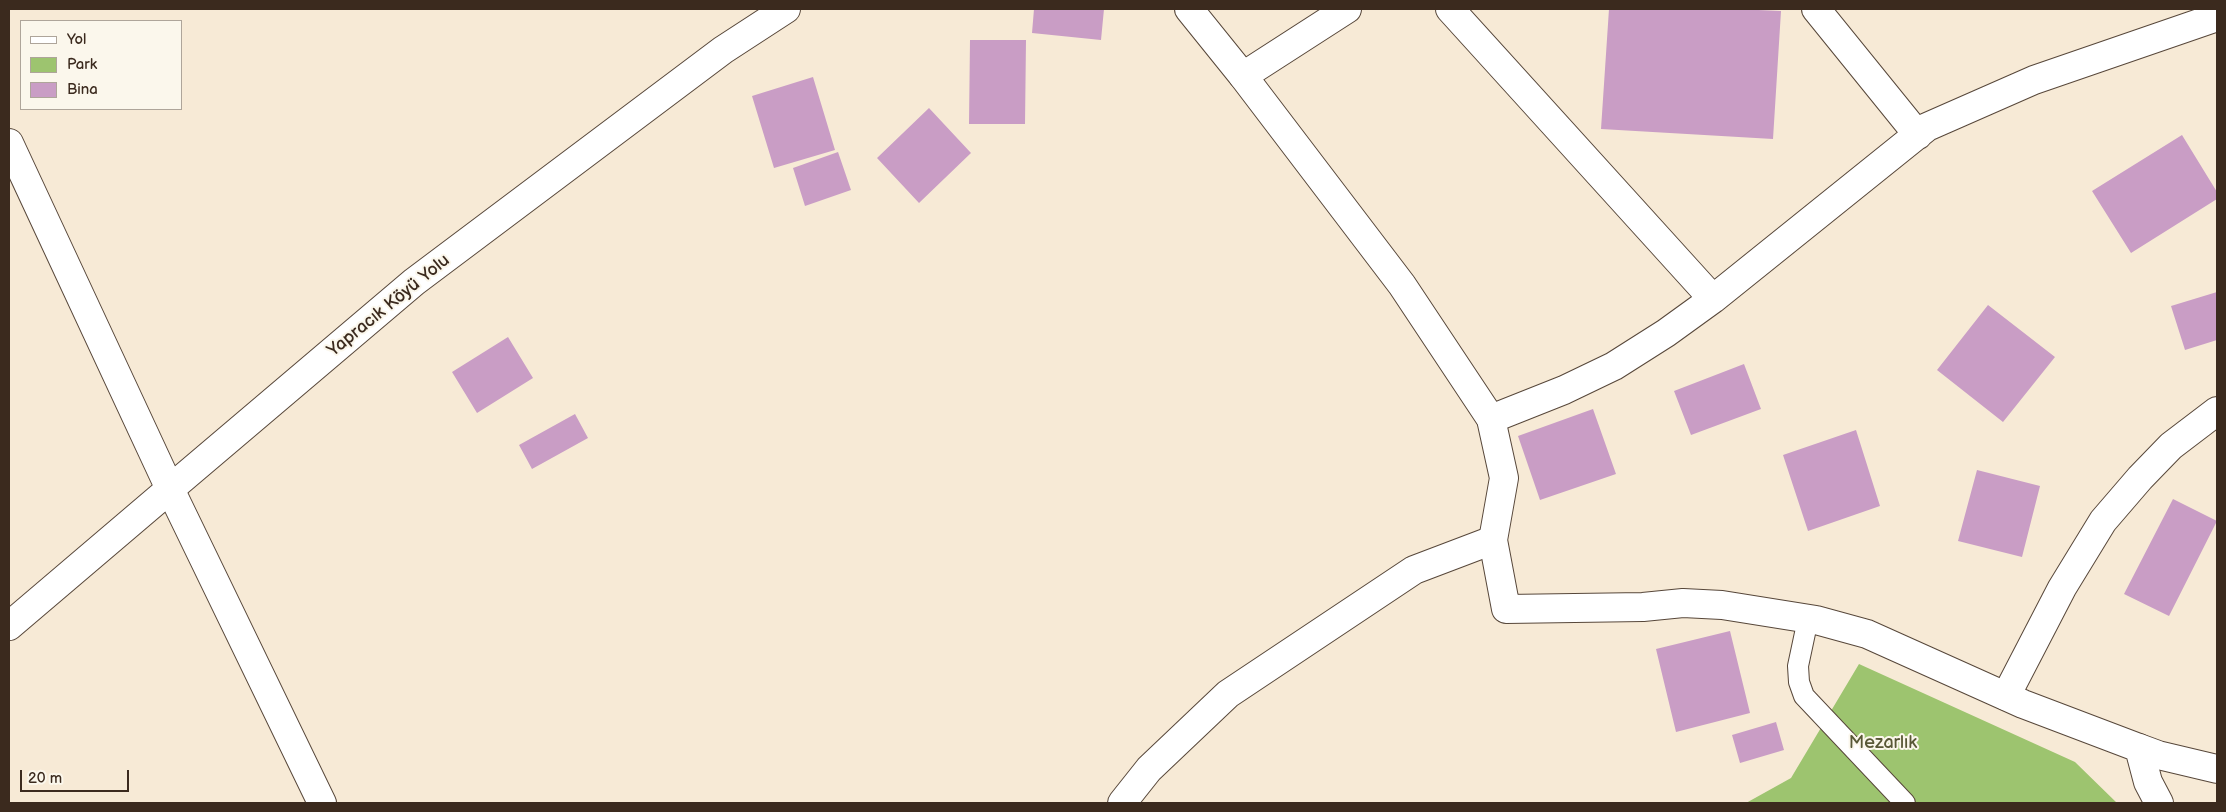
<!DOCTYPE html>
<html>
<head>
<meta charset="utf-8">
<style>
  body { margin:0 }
  #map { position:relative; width:2226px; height:812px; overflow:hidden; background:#f7ead6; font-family:"Balsamiq Sans",sans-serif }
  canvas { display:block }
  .frame { position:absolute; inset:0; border:10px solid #3b2a1e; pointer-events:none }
  .legend { position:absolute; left:20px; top:20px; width:162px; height:90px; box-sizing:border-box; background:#fbf7ec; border:1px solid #aea59a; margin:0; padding:6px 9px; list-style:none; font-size:15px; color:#3b2a1e }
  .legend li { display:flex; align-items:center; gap:10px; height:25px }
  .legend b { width:25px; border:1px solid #aea59a }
  .scale { position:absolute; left:20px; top:770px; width:109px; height:22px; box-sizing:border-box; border:2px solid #3b2a1e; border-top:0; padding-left:6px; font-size:15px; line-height:18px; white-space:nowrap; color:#3b2a1e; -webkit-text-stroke:4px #fbf7ec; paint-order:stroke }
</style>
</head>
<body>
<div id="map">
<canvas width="2226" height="812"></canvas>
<div class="frame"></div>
<ul class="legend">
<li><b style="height:6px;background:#fff"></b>Yol</li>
<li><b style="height:14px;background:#9dc46f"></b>Park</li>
<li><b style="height:14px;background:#c99dc5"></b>Bina</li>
</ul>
<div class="scale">20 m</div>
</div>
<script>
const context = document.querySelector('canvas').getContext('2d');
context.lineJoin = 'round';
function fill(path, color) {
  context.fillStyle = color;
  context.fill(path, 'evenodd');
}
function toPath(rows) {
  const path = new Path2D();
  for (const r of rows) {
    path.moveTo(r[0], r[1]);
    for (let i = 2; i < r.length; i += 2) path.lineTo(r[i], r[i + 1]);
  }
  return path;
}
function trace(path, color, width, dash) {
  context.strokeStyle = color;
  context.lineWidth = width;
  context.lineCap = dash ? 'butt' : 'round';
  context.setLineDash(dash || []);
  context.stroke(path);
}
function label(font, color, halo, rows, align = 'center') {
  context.font = font + ' "Balsamiq Sans",sans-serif';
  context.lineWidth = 4;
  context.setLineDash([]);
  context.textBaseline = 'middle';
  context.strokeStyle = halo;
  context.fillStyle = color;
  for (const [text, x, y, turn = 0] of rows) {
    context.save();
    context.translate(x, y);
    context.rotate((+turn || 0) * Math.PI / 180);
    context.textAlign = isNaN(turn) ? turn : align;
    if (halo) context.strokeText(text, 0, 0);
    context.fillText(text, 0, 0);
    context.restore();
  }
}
fill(toPath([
  [1859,664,2075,762,2117,803,1746,803,1791,778]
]), '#9dc46f');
fill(toPath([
  [1034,9,1104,9,1101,40,1032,33],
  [1609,9,1736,9,1781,11,1773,139,1601,129],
  [970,40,1026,40,1025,124,969,124],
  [813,77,835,150,774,168,752,96],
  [929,108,971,153,919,203,877,158],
  [2182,135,2217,192,2217,199,2131,253,2092,191],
  [838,152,851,190,805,206,793,168],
  [2217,292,2217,340,2185,350,2171,306],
  [1988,305,2055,357,2003,422,1937,370],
  [508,337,533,378,477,413,452,372],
  [1744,364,1761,409,1691,435,1674,391],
  [1593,409,1616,474,1540,500,1518,436],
  [575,414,588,438,532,469,519,445],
  [1856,430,1880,506,1808,531,1783,455],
  [1977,470,2040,486,2022,557,1958,541],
  [2173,499,2217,521,2169,616,2124,594],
  [1730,631,1750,713,1676,732,1656,649],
  [1776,722,1784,750,1740,763,1732,735]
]), '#c99dc5');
const service = toPath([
  [1808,619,1798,666,1799,682,1804,696,1905,803]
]);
const minor = toPath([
  [1450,9,1713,299],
  [1816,9,1918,135],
  [1243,76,1347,9],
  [1491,419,1564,390,1614,366,1666,333,1713,299,1927,127,2034,80,2217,17],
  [2006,696,2062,588,2103,521,2140,478,2171,446,2217,411],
  [2139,748,2158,755,2217,769],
  [1122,803,1149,769,1228,694,1414,570,1493,540]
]);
const tertiary = toPath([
  [1189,9,1243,76,1402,285,1491,419,1504,478,1493,540,1506,609,1643,607,1683,603,1722,605,1816,620,1867,634,2023,704,2139,748,2148,782,2159,803],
  [170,489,414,282,723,50,786,9]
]);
const secondary = toPath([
  [9,143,170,489,322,803],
  [9,626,170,489]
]);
trace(service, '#57473a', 22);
trace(minor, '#57473a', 30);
trace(tertiary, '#57473a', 30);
trace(secondary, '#57473a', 30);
trace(service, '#fff', 20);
trace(minor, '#fff', 28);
trace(tertiary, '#fff', 28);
trace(secondary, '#fff', 28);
label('18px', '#3b2a1e', '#fbf7ec', [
  ["Yapracık Köyü Yolu",389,306,-39]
]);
label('18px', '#585836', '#fbf7ec', [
  ["Mezarlık",1883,743]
]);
</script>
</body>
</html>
